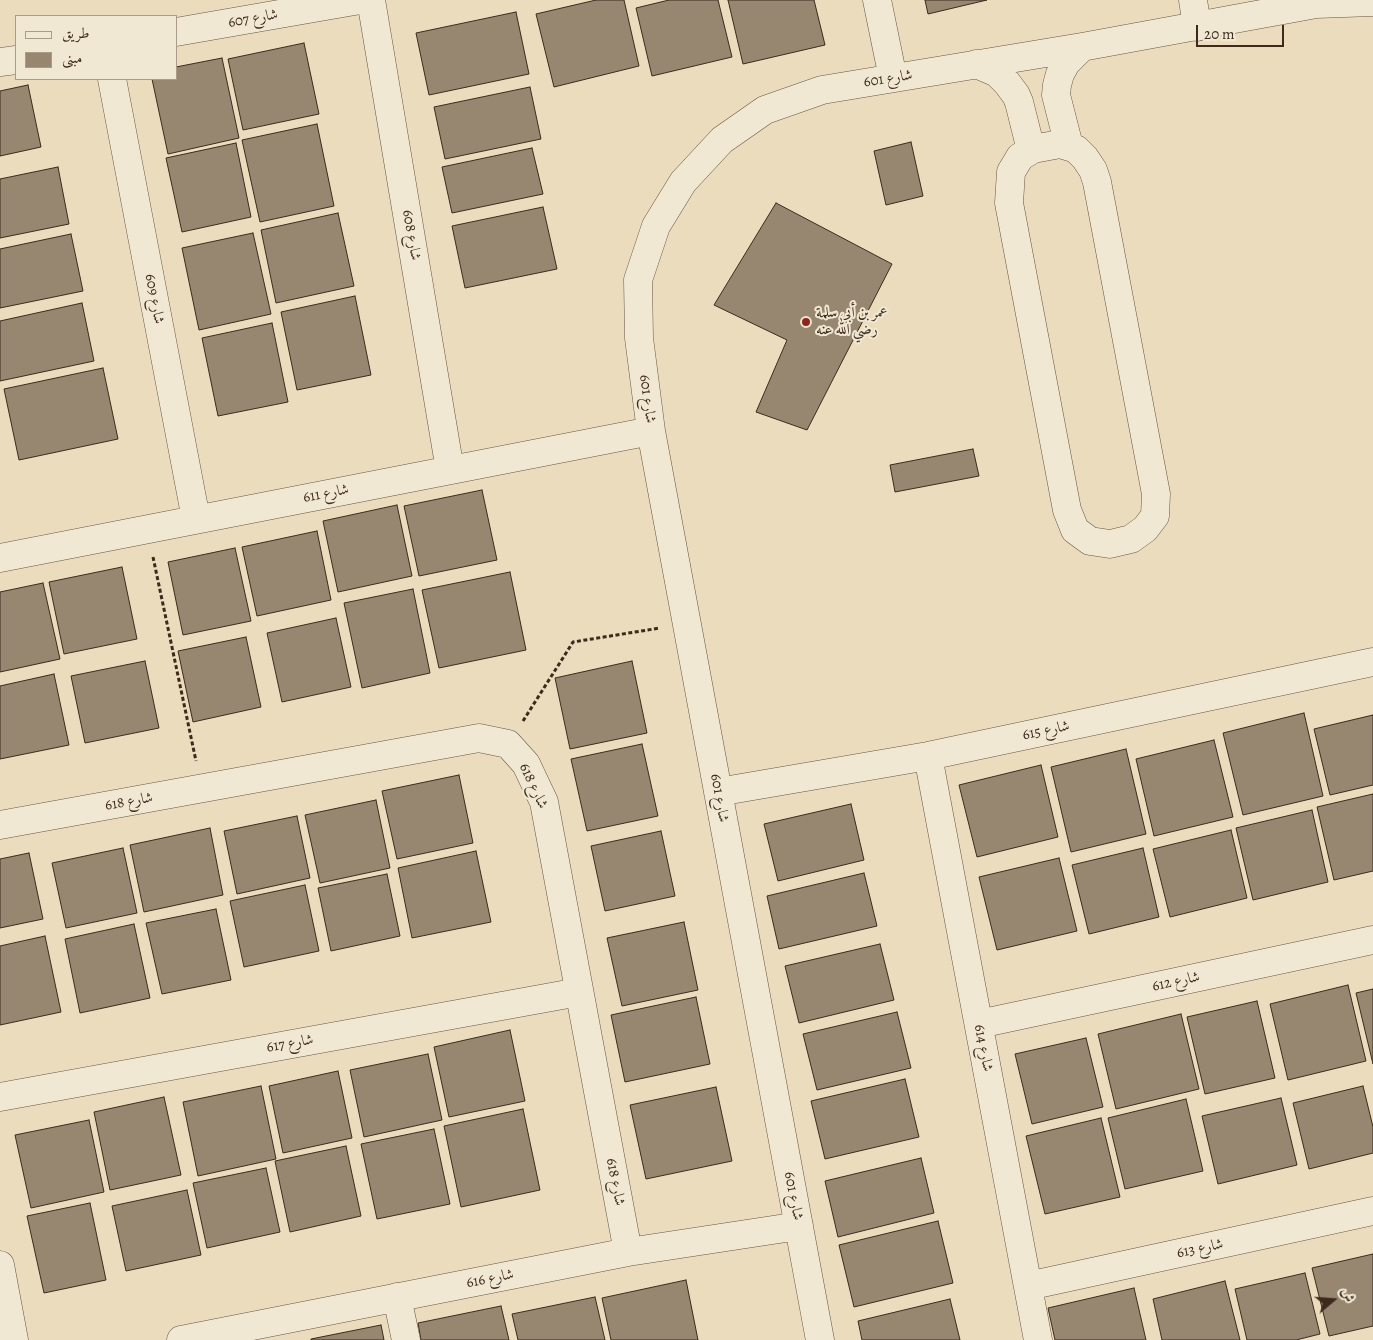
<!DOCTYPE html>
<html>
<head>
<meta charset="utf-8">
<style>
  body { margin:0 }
  #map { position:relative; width:1373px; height:1340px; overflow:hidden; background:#eadcbc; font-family:Alegreya,Amiri,serif }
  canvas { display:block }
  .legend { position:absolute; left:15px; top:15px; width:162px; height:65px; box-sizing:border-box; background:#f1e8d3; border:1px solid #a99c8a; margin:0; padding:6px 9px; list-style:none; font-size:15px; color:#3d2a1d }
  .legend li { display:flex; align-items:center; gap:10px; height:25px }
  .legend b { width:25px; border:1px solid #a99c8a }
  .north { position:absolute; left:1308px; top:1275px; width:50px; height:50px; -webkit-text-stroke:4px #f1e8d3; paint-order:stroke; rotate:72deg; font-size:14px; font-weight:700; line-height:20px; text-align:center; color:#3d2a1d }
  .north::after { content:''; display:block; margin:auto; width:18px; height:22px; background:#3d2a1d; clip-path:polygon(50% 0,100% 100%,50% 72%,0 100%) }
  .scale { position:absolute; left:1196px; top:25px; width:88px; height:22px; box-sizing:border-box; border:2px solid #3d2a1d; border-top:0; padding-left:6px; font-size:15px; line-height:18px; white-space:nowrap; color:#3d2a1d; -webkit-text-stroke:4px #f1e8d3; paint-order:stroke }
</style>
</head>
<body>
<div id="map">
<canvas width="1373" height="1340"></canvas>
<ul class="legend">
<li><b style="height:6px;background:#f1e8d3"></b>طريق</li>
<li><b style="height:14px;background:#978770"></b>مبنى</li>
</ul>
<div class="north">ش</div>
<div class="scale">20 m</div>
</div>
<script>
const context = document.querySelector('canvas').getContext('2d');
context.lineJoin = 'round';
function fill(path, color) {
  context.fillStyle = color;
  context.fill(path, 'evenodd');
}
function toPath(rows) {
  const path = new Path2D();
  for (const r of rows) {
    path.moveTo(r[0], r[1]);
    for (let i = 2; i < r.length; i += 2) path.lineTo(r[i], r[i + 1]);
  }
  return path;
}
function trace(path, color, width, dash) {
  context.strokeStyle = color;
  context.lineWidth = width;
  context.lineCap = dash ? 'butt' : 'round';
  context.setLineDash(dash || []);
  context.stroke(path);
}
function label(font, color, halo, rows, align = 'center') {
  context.font = font + ' Alegreya,Amiri,serif';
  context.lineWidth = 4;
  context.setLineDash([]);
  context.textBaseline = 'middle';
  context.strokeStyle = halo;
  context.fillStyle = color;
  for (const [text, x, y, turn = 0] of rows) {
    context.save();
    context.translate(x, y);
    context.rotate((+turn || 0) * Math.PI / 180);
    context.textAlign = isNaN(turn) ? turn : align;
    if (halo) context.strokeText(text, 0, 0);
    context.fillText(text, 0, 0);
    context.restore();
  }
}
const building = toPath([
  [596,0,624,0,639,66,554,87,536,14,596,0],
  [669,0,718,0,732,57,652,76,636,8,669,0],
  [728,0,814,0,825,45,743,64,728,0],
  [925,0,987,0,928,14,925,0],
  [516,12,529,74,429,95,416,33,516,12],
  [304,43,319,114,243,130,228,59,304,43],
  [222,58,239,138,168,154,152,79,176,79,176,67,222,58],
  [28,85,41,147,0,156,0,91,28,85],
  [530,87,541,139,445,159,434,107,530,87],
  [317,124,334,206,260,222,242,140,317,124],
  [911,142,923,196,886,205,874,151,911,142],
  [236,143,251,217,182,232,166,158,236,143],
  [532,148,543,194,452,213,442,167,532,148],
  [58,167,69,224,0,238,0,179,58,167],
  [776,203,892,264,807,430,756,412,787,340,714,305,776,203],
  [543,207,557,269,465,288,452,226,543,207],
  [338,213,354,286,276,303,261,230,338,213],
  [253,233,271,314,199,330,182,248,253,233],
  [71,234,83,291,0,308,0,249,71,234],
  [355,296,371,375,297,390,281,312,355,296],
  [82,303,94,361,0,381,0,321,82,303],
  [272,323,288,402,218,416,202,338,272,323],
  [103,368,118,439,19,460,4,389,103,368],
  [973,449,979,476,895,492,890,465,973,449],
  [482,490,497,560,419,576,404,506,482,490],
  [397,505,412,576,338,592,323,521,397,505],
  [317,531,331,600,257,616,242,547,317,531],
  [235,548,251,621,183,635,168,562,235,548],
  [122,567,137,639,64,654,49,582,122,567],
  [510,572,526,650,439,668,422,590,510,572],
  [43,583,60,659,0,672,0,592,43,583],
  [413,589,430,673,362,688,344,603,413,589],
  [336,618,351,687,282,702,267,633,336,618],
  [246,637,261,707,193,722,178,651,246,637],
  [145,661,159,728,85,743,71,676,145,661],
  [632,661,647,733,570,749,555,678,632,661],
  [54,674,69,745,0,759,0,686,54,674],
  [1304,713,1323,796,1243,815,1223,733,1304,713],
  [1373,715,1373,785,1330,795,1314,729,1373,715],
  [1214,740,1233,817,1154,836,1136,759,1214,740],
  [642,744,658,816,587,831,571,759,642,744],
  [1126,749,1146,834,1071,852,1051,767,1126,749],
  [1041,765,1058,837,977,857,959,785,1041,765],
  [459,775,473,843,397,859,382,791,459,775],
  [1373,794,1373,871,1334,880,1317,807,1373,794],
  [376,800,390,868,320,883,305,815,376,800],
  [851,804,864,860,778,881,764,824,851,804],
  [1312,810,1328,882,1253,900,1236,828,1312,810],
  [297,816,310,878,237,894,224,831,297,816],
  [210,828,223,895,144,912,130,845,210,828],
  [1231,830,1247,898,1170,917,1153,849,1231,830],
  [661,831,675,896,605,911,591,846,661,831],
  [123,848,137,913,66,928,52,863,123,848],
  [1143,848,1159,917,1089,934,1072,865,1143,848],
  [476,851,491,922,412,938,398,868,476,851],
  [29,853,43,919,0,928,0,859,29,853],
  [1059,858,1077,931,997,950,979,877,1059,858],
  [864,873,877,926,779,949,767,896,864,873],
  [387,874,400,936,331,951,318,888,387,874],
  [305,885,319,951,244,967,230,901,305,885],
  [216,909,231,980,162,994,146,923,216,909],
  [684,922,698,990,622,1006,607,938,684,922],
  [134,924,150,998,80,1013,65,939,134,924],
  [45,936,61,1012,0,1025,0,946,45,936],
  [880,944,894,1000,799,1023,785,966,880,944],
  [1348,985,1366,1061,1288,1080,1270,1004,1348,985],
  [1373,989,1373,1064,1356,993,1373,989],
  [696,997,710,1064,625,1082,611,1015,696,997],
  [1257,1001,1275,1078,1205,1094,1187,1017,1257,1001],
  [897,1012,911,1068,817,1090,803,1034,897,1012],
  [1181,1014,1199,1089,1116,1109,1098,1034,1181,1014],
  [510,1030,525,1101,449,1117,434,1047,510,1030],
  [1086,1038,1103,1107,1032,1124,1015,1054,1086,1038],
  [428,1054,442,1120,364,1137,350,1070,428,1054],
  [338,1071,352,1138,283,1153,269,1086,338,1071],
  [905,1079,919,1137,825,1159,811,1101,905,1079],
  [261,1086,276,1159,198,1176,183,1102,261,1086],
  [1363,1086,1373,1127,1373,1153,1309,1169,1293,1103,1363,1086],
  [716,1087,732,1161,646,1179,630,1105,716,1087],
  [164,1097,181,1175,110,1190,94,1112,164,1097],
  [1281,1098,1297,1165,1218,1184,1202,1116,1281,1098],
  [1186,1099,1203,1171,1125,1189,1108,1118,1186,1099],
  [523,1109,540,1190,461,1207,444,1126,523,1109],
  [1101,1118,1120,1197,1045,1214,1026,1136,1101,1118],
  [89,1120,104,1192,31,1208,15,1135,89,1120],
  [434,1129,450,1204,377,1219,361,1144,434,1129],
  [346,1146,361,1216,290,1232,275,1161,346,1146],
  [921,1158,934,1213,838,1237,825,1181,921,1158],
  [266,1168,280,1232,207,1248,193,1183,266,1168],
  [187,1190,201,1255,126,1271,112,1206,187,1190],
  [90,1203,106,1280,44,1293,27,1216,90,1203],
  [938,1221,953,1283,854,1307,839,1245,938,1221],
  [1373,1254,1373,1326,1329,1336,1312,1268,1373,1254],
  [1305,1273,1320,1334,1296,1340,1247,1340,1235,1289,1305,1273],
  [686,1280,698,1340,611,1340,602,1298,686,1280],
  [1225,1281,1240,1340,1162,1340,1153,1299,1225,1281],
  [1134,1288,1146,1340,1055,1340,1048,1308,1134,1288],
  [595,1297,605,1340,518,1340,512,1314,595,1297],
  [950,1299,960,1340,862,1340,858,1321,950,1299],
  [501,1306,509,1340,421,1340,418,1323,501,1306],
  [381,1325,384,1340,311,1340,311,1339,381,1325]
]);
fill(building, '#978770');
trace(building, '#3d2a1d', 1);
const minor = toPath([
  [371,0,450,470],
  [877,0,893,78],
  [1193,0,1197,27],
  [176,32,360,0],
  [0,62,16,60],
  [976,64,997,73,1007,83,1016,95,1019,102,1031,150],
  [112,79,196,519],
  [1060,144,1076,149,1085,158,1093,170,1097,182,1156,494,1155,516,1145,529,1131,539,1110,544,1090,541,1075,530,1067,510,1009,203,1011,172,1020,157,1033,149,1060,144],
  [1069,146,1056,95,1057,85,1060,74,1066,63,1082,47],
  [0,558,651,431],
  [928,756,1038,1340],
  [718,792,928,756,1373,662],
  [0,825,479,738,508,744,526,764,544,802,628,1252],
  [979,1024,1373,940],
  [0,1097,579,992],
  [0,1265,14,1340],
  [1028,1286,1373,1211],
  [397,1297,406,1340],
  [181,1340,628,1252,799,1226],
  [820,1340,651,431,639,338,638,280,656,226,683,182,722,140,765,110,822,90,1082,47,1316,4,1373,2]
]);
trace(minor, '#685645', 29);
trace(toPath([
  [153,557,196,761],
  [523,721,573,642,660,628]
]), '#3d2a1d', 3, [4, 2.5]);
trace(minor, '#f1e8d3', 28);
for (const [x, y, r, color] of [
  [806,322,5,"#8f2418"]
]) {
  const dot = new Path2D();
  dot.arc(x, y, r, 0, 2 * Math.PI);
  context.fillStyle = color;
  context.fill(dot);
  trace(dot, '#f1e8d3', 2);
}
label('15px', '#3d2a1d', '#f1e8d3', [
  ["شارع 607",253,19,-10],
  ["شارع 601",888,79,-9],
  ["شارع 608",411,235,80],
  ["شارع 609",154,299,79],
  ["شارع 601",647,399,82],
  ["شارع 611",326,494,-11],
  ["شارع 615",1046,731,-12],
  ["شارع 618",533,786,65],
  ["شارع 601",719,798,80],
  ["شارع 618",129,802,-10],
  ["شارع 612",1176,982,-12],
  ["شارع 617",290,1044,-10],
  ["شارع 614",983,1048,79],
  ["شارع 618",615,1182,79],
  ["شارع 601",793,1196,79],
  ["شارع 613",1200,1249,-12],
  ["شارع 616",490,1279,-11]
]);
label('15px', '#3d2a1d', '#f1e8d3', [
  ["عمر بن أبي سلمة",816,313],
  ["رضي الله عنه",816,330]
], 'left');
</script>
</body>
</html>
